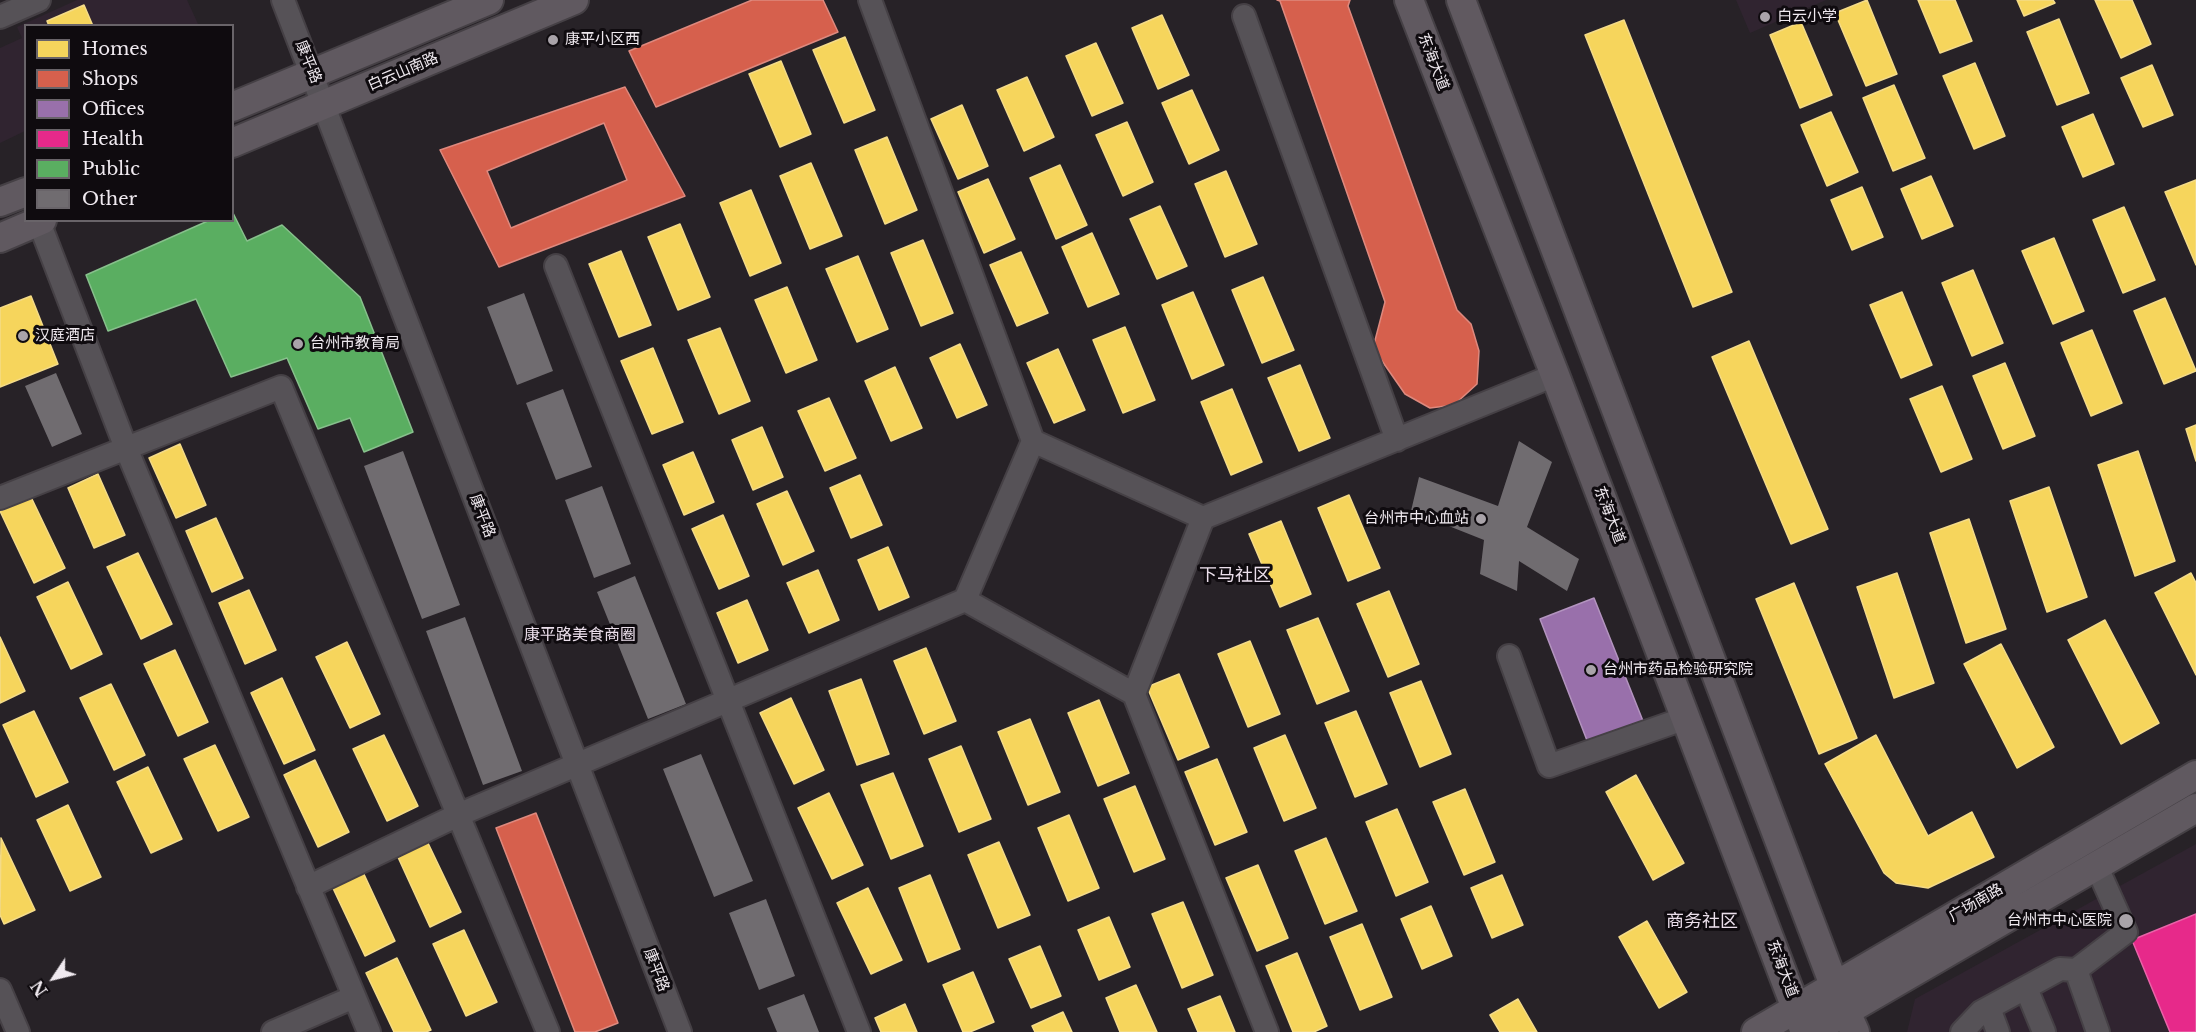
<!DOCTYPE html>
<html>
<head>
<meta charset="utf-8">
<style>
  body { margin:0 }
  #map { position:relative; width:2196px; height:1032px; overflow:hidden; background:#272227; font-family:"Libre Baskerville",serif }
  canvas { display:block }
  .legend { position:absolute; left:24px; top:24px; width:210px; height:198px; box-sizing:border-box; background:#0f0b0f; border:2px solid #696469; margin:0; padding:8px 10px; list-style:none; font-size:18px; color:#efe9ef }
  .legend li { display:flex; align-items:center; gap:12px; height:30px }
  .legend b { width:30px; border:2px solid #696469 }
  .north { position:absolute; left:24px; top:948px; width:60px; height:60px; -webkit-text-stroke:4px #0f0b0f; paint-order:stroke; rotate:235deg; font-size:16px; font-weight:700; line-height:24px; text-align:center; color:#efe9ef }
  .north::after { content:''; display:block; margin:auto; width:21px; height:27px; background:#efe9ef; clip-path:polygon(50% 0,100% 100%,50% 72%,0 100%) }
</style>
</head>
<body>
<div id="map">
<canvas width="2196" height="1032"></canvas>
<ul class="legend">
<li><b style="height:16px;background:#f6d55c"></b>Homes</li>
<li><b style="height:16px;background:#d6604d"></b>Shops</li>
<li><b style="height:16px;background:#9970ab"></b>Offices</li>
<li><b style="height:16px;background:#e7298a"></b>Health</li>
<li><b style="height:16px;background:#5aae61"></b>Public</li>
<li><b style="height:16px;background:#706c70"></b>Other</li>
</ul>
<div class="north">N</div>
</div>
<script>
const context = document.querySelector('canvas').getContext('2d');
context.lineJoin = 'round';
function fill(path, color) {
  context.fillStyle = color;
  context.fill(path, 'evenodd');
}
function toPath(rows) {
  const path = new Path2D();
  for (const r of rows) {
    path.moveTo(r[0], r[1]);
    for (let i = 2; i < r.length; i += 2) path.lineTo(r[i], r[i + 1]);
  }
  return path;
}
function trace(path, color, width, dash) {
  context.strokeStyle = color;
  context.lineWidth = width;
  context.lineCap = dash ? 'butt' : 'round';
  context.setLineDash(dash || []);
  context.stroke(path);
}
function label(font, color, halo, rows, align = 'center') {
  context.font = font + ' "Libre Baskerville","Noto Sans SC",serif';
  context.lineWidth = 6;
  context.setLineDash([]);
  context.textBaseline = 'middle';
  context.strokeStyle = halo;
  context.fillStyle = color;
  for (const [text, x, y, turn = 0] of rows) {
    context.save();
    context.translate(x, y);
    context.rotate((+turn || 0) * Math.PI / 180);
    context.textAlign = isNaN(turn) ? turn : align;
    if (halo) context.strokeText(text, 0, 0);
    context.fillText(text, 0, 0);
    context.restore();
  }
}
fill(toPath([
  [77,0,187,0,198,24,26,26,25,131,0,143,0,48,22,38,17,27],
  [1736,0,1826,0,1750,33],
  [2196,844,2196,1032,1907,1032,1915,999]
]), '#302430');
const homes = toPath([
  [1867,0,1897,74,1866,86,1835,13,1867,0],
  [1918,0,1955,0,1972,41,1940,53,1918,0],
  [2017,0,2053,0,2055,3,2024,16,2017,0],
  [2095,0,2132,0,2151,44,2121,58,2095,0],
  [84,5,93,26,49,26,47,21,84,5],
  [1162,15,1189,75,1158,89,1132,28,1162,15],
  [2059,19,2089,93,2057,105,2027,32,2059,19],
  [1624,20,1732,292,1693,307,1585,35,1624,20],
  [1801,22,1832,95,1800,108,1770,35,1801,22],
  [845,37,875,110,844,123,813,50,845,37],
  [1096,43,1123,103,1092,116,1066,56,1096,43],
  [781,61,811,134,780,147,749,74,781,61],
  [1975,63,2005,136,1974,149,1943,76,1975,63],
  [2152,65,2173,115,2143,127,2121,78,2152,65],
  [1027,77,1054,137,1024,151,997,90,1027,77],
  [1894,85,1925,158,1893,171,1863,98,1894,85],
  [1192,90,1219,150,1189,164,1162,103,1192,90],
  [962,105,988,166,958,179,931,119,962,105],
  [1831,112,1858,172,1827,186,1801,125,1831,112],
  [2093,114,2114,164,2083,177,2062,127,2093,114],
  [1127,122,1153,182,1123,196,1096,135,1127,122],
  [887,137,917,210,885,224,855,150,887,137],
  [811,163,842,236,810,249,780,176,811,163],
  [1060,165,1087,225,1056,239,1030,178,1060,165],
  [1226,171,1257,244,1225,257,1195,184,1226,171],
  [1931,176,1953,226,1922,239,1901,189,1931,176],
  [988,179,1015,239,984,253,958,192,988,179],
  [2196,180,2196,265,2165,192,2196,180],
  [1862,187,1883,237,1852,250,1831,200,1862,187],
  [751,190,781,263,750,276,720,203,751,190],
  [1160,206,1187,266,1157,279,1130,219,1160,206],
  [2124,207,2155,280,2123,293,2093,220,2124,207],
  [680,224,710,297,678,310,648,237,680,224],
  [1092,233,1119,294,1088,307,1062,247,1092,233],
  [2054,238,2084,311,2053,324,2022,251,2054,238],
  [923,240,953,313,921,326,891,253,923,240],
  [621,251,651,325,619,337,589,264,621,251],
  [1021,252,1048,313,1017,326,990,265,1021,252],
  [858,256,888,329,857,342,826,269,858,256],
  [1973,270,2003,343,1972,356,1942,283,1973,270],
  [1263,277,1294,350,1262,363,1232,290,1263,277],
  [787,287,817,360,786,373,755,300,787,287],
  [1193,292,1224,365,1192,379,1162,305,1193,292],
  [1902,292,1932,365,1901,378,1870,305,1902,292],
  [31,296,58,364,0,387,0,308,31,296],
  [2165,298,2196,371,2164,384,2134,311,2165,298],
  [1125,327,1155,400,1123,413,1093,340,1125,327],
  [720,328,750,401,719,414,688,340,720,328],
  [2092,330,2122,403,2091,416,2061,343,2092,330],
  [1749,341,1828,529,1791,544,1712,357,1749,341],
  [960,344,987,405,957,418,930,358,960,344],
  [653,348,683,422,652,434,621,361,653,348],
  [1058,349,1085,410,1054,423,1027,363,1058,349],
  [2005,363,2035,436,2003,449,1973,376,2005,363],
  [1300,365,1330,438,1299,451,1268,378,1300,365],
  [895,367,922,428,891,441,865,381,895,367],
  [1942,386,1972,459,1941,472,1910,399,1942,386],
  [1232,389,1262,462,1231,475,1201,402,1232,389],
  [829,398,856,458,825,471,798,411,829,398],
  [2196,425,2196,461,2186,429,2196,425],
  [762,427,783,477,753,490,732,440,762,427],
  [180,444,206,505,176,518,149,458,180,444],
  [2138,451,2175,561,2135,576,2098,465,2138,451],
  [693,452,714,502,684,515,663,465,693,452],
  [98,474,125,535,94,548,68,488,98,474],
  [860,475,882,525,851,538,830,488,860,475],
  [2049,487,2087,597,2047,612,2010,501,2049,487],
  [787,491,814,551,783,565,757,504,787,491],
  [1349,495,1380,568,1348,581,1318,508,1349,495],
  [31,497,65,568,34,583,0,511,31,497],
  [723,515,749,576,719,589,692,529,723,515],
  [216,518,243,578,212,592,186,531,216,518],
  [1969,519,2006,629,1966,643,1930,533,1969,519],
  [1281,521,1311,594,1280,607,1249,534,1281,521],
  [888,547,909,597,879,610,858,560,888,547],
  [138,553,172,624,141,639,107,567,138,553],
  [818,570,839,620,809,633,787,583,818,570],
  [1897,573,1934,683,1894,698,1857,587,1897,573],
  [2191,573,2196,583,2196,675,2155,593,2191,573],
  [68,582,102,654,71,669,37,597,68,582],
  [1794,583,1857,738,1819,754,1756,599,1794,583],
  [249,590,276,650,245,664,219,603,249,590],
  [1389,591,1419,664,1388,677,1357,604,1389,591],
  [747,600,768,650,738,663,717,613,747,600],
  [1318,618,1349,691,1317,704,1287,630,1318,618],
  [2105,620,2159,723,2121,744,2068,640,2105,620],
  [0,637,25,691,0,703,0,637],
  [1250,641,1280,714,1248,727,1218,654,1250,641],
  [347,642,380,714,350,728,316,657,347,642],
  [2001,644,2054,747,2017,768,1964,664,2001,644],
  [926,648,956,721,924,734,894,661,926,648],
  [175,650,208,722,178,736,144,664,175,650],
  [1179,674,1209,747,1178,760,1147,687,1179,674],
  [282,678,315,750,284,764,251,693,282,678],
  [861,679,889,754,857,765,829,691,861,679],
  [1421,681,1451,754,1420,767,1390,693,1421,681],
  [111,684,145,755,114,770,80,698,111,684],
  [791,698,824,770,794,784,760,713,791,698],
  [1099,700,1129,773,1098,786,1068,713,1099,700],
  [34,711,68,782,36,797,3,725,34,711],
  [1356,711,1387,784,1355,797,1325,723,1356,711],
  [1030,719,1060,792,1028,805,998,732,1030,719],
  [384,735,418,806,387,821,353,749,384,735],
  [1285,735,1316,808,1284,821,1254,748,1285,735],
  [1876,735,1928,836,1972,812,1994,857,1928,888,1896,883,1884,873,1825,764,1876,735],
  [215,745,249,817,218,831,184,759,215,745],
  [961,746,991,819,959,832,929,759,961,746],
  [1217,759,1247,832,1215,845,1185,772,1217,759],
  [315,760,349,832,318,847,284,775,315,760],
  [148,767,182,839,151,853,117,782,148,767],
  [893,773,923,846,891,859,861,785,893,773],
  [1636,775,1684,863,1653,880,1606,792,1636,775],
  [1135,786,1165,859,1134,872,1104,799,1135,786],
  [1465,789,1495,862,1464,875,1433,802,1465,789],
  [829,793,863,865,832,879,798,808,829,793],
  [68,805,101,877,70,891,37,820,68,805],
  [1397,809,1428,882,1396,896,1366,822,1397,809],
  [1069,815,1099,888,1068,901,1038,828,1069,815],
  [1,838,35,910,4,924,0,915,1,838],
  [1326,838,1357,911,1325,924,1295,851,1326,838],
  [427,841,461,912,430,927,397,855,427,841],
  [999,842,1030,915,998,928,968,855,999,842],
  [1258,865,1288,938,1257,951,1226,878,1258,865],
  [362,870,395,941,365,956,331,884,362,870],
  [930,875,960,949,928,962,899,888,930,875],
  [1502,875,1523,925,1492,938,1471,888,1502,875],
  [868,888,902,960,871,974,837,903,868,888],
  [1183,902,1213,975,1182,988,1152,914,1183,902],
  [1431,906,1452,956,1422,969,1401,919,1431,906],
  [1109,917,1130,967,1099,980,1078,930,1109,917],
  [1647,921,1687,992,1659,1008,1619,937,1647,921],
  [1362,924,1392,997,1360,1010,1330,937,1362,924],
  [464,930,497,1002,466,1016,433,944,464,930],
  [1040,946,1061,996,1031,1008,1009,959,1040,946],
  [1297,953,1327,1026,1314,1032,1293,1032,1266,966,1297,953],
  [397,958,431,1030,426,1032,394,1032,366,973,397,958],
  [973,972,994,1022,970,1032,963,1032,943,985,973,972],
  [1136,985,1157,1032,1120,1032,1106,998,1136,985],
  [1220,996,1235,1032,1198,1032,1188,1009,1220,996],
  [1518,999,1537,1032,1500,1032,1490,1015,1518,999],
  [905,1004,917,1032,881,1032,875,1018,905,1004],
  [1063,1012,1072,1032,1035,1032,1032,1026,1063,1012]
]);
fill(homes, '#f6d55c');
trace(homes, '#f4db88', 1.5);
const shops = toPath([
  [752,0,823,0,838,32,656,107,629,51,752,0],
  [1277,0,1350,0,1348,6,1457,310,1471,324,1479,351,1477,384,1454,405,1430,408,1405,394,1373,348,1385,302,1280,1,1277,0],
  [625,87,685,196,499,267,440,150,625,87],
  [604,123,627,180,511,228,487,171,604,123],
  [536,813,618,1023,595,1032,575,1032,496,828,536,813]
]);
fill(shops, '#d6604d');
trace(shops, '#de897e', 1.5);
const offices = toPath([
  [1594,598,1643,721,1588,743,1540,619,1594,598]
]);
fill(offices, '#9970ab');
trace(offices, '#b394bf', 1.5);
const health = toPath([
  [2196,914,2196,1032,2170,1032,2132,940,2196,914]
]);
fill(health, '#e7298a');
trace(health, '#e963a8', 1.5);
const public = toPath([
  [232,211,247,241,282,225,360,297,413,432,364,452,350,418,318,429,287,358,231,377,196,299,108,331,86,275,210,220,232,220,232,211]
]);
fill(public, '#5aae61');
trace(public, '#87c08c', 1.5);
fill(toPath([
  [524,293,553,371,517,385,487,307],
  [56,373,82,434,52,447,25,386],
  [563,389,592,467,556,480,526,403],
  [1519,441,1552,462,1527,527,1579,559,1567,591,1519,561,1517,591,1480,574,1484,540,1411,511,1419,477,1498,506],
  [403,451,460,605,422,619,364,466],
  [602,486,631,564,594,578,565,500],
  [635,576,686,704,648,719,597,592],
  [465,617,522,771,483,785,426,631],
  [701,754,753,881,714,897,663,769],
  [766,899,795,976,759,990,729,913],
  [804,994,819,1032,777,1032,767,1008]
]), '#706c70');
const minor = toPath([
  [283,0,680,1032],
  [870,0,1033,441],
  [1244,16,1397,440],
  [0,17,39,0],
  [39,222,126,448,369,1032],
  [556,266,859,1032],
  [0,498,281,387,548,1032],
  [1203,518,1555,375],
  [1509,656,1549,766,1686,718],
  [1134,694,1267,1032],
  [308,887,458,815,965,600,1033,441,1203,518,1134,694,965,600],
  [2076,970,2098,1032],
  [2026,988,2044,1032],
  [0,990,18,1032],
  [1989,1008,1998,1032],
  [273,1032,354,997],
  [1962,1032,1981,1012,2060,969,2076,970,2126,932,2096,865]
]);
const major = toPath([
  [1409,0,1555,375,1805,1032],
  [1461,0,1834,985,1855,1032],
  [232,107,489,0],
  [232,143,574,0],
  [0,202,26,192],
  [0,238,42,220],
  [1756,1032,2196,775],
  [1810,1032,2196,808]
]);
trace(minor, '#454045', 26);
trace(major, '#454045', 32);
trace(minor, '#565257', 22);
trace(major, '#605960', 28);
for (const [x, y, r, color] of [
  [1765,17,6,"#a9a3a9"],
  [553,40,6,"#a9a3a9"],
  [23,336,6,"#a9a3a9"],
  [298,344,6,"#a9a3a9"],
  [1481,519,6,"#a9a3a9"],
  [1591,670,6,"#a9a3a9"],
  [2126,921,8,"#a9a3a9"]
]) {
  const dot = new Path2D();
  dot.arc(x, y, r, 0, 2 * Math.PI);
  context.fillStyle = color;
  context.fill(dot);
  trace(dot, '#0f0b0f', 2);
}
label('15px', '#efe9ef', '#0f0b0f', [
  ["白云小学",1777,17],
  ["康平小区西",565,40],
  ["汉庭酒店",35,336],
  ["台州市教育局",310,344],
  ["台州市中心血站",1469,519,"right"],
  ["台州市药品检验研究院",1603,670],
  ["台州市中心医院",2112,921,"right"]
], 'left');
label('15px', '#efe9ef', '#0f0b0f', [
  ["康平路",308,62,68],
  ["东海大道",1433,62,69],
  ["白云山南路",403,72,-23],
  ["东海大道",1609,515,69],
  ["康平路",482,516,69],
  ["广场南路",1976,903,-30],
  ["东海大道",1782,969,69],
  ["康平路",656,970,69]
]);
label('16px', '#ebdfeb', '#0f0b0f', [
  ["康平路美食商圈",580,635]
]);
label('18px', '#ebdfeb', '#0f0b0f', [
  ["下马社区",1235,576],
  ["商务社区",1702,922]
]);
</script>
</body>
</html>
